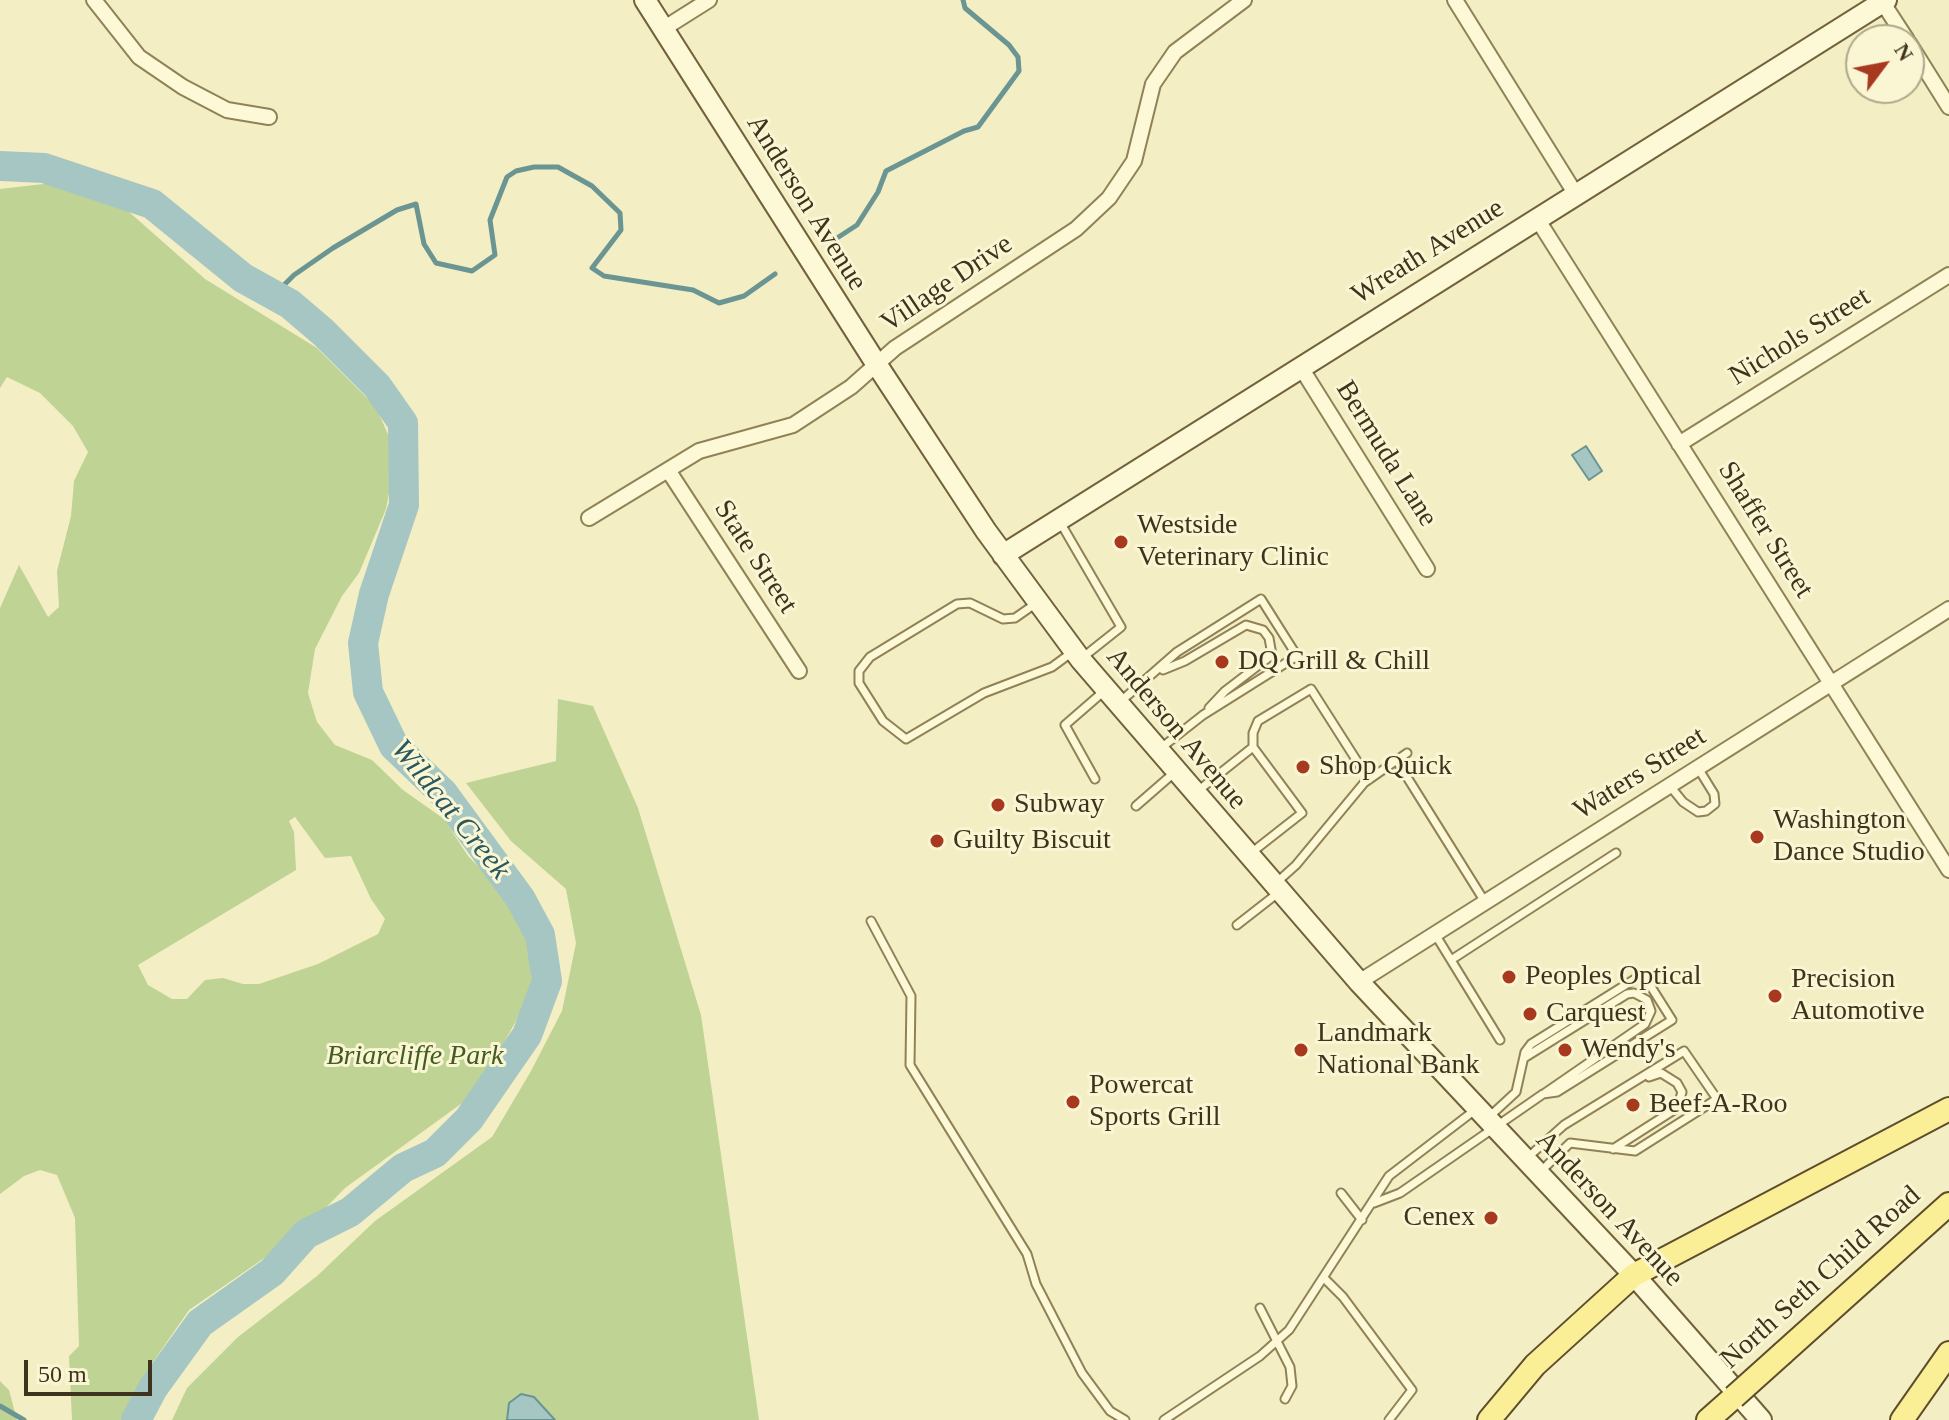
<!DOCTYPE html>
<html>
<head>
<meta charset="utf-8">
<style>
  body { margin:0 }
  #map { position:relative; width:1949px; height:1420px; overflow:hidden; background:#f3eec3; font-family:"Times New Roman",serif }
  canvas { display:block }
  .north { position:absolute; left:1845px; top:24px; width:80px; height:80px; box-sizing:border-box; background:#faf6d3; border:2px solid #afa88a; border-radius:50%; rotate:58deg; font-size:22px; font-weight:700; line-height:32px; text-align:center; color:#3e341d }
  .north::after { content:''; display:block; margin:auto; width:28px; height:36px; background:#a7391f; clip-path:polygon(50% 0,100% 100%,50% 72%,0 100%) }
  .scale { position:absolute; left:24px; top:1360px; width:128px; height:36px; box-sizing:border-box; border:4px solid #3e341d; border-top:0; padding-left:10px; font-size:24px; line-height:28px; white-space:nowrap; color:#3e341d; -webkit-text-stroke:6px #faf6d3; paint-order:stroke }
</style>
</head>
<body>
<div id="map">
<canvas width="1949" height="1420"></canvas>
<div class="north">N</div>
<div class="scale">50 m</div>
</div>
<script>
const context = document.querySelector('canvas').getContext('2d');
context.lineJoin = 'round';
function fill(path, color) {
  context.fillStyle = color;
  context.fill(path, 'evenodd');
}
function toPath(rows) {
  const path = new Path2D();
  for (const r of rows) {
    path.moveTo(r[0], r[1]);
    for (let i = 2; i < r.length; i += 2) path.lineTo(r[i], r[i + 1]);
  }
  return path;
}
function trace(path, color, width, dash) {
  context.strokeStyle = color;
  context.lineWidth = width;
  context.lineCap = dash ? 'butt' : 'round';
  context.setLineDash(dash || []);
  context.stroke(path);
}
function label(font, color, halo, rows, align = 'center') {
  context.font = font + ' "Times New Roman",serif';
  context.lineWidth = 6;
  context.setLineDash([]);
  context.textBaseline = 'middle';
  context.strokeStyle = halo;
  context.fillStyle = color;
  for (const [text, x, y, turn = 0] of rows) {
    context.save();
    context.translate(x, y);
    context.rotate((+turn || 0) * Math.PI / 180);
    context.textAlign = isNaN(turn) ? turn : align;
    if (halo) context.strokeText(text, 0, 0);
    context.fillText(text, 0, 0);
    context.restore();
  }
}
fill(toPath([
  [52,183,128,211,205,279,317,348,376,407,390,439,394,467,386,509,359,573,342,596,315,649,308,693,317,722,335,745,372,760,403,790,444,819,468,856,486,874,491,872,520,905,528,939,532,981,522,1010,476,1093,345,1188,310,1224,276,1250,189,1310,153,1362,127,1410,127,1420,72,1420,69,1356,79,1346,75,1218,57,1175,40,1170,24,1176,0,1194,0,608,19,565,48,617,59,607,57,571,71,516,74,481,88,452,73,426,40,393,7,377,0,388,0,189],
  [295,817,325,858,351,856,371,899,385,919,378,934,318,964,259,984,243,984,223,978,205,980,187,999,172,999,148,985,138,965,296,870,294,832,289,821],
  [558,699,593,706,638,808,701,1015,759,1420,555,1420,507,1413,507,1420,172,1420,187,1388,238,1337,317,1276,375,1221,492,1137,531,1071,562,1011,576,943,566,889,511,841,466,783,556,761],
  [0,1381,9,1390,17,1420,0,1420]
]), '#bfd395');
const water = toPath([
  [1586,446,1602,471,1589,480,1572,455,1586,446],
  [521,1394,534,1397,555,1420,507,1420,509,1403,521,1394]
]);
fill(water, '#a5c6c3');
trace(water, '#6b9593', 2);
trace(toPath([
  [834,240,857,225,878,192,886,171,964,131,978,127,1019,71,1018,57,1009,45,965,8,963,0],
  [274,295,294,275,333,248,397,210,416,204,424,244,436,263,472,271,495,255,490,220,507,177,516,171,534,167,558,167,592,186,620,213,621,230,592,268,604,276,693,290,719,303,744,296,775,274],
  [0,1406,24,1420]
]), '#6b9593', 5);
trace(toPath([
  [0,166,44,168,152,204,243,278,290,304,324,333,377,386,403,423,404,505,374,594,363,643,368,692,394,746,443,793,520,898,540,935,547,981,527,1035,469,1119,435,1153,403,1168,350,1212,306,1234,272,1272,200,1323,153,1388,136,1420]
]), '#a5c6c3', 30);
const lane = toPath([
  [1060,522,1121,627,1082,658],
  [1035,604,1015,618,1003,619,970,603,957,604,870,657,859,671,859,683,883,721,906,739,984,693,1052,667,1071,653],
  [1163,670,1185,661,1246,625,1263,630,1269,638,1272,655,1225,691,1209,708],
  [1120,702,1177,652,1261,599,1297,656,1203,715,1161,748],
  [1253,747,1253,733,1258,721,1311,689,1362,769],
  [1397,761,1485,902],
  [1095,779,1065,725,1103,692],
  [1670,786,1683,802,1698,812,1706,811,1715,804,1714,794,1698,768],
  [1199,790,1253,747,1302,813,1251,853],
  [1136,806,1175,772],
  [1276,883,1296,865,1364,783,1407,753],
  [871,921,911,996,910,1065,1027,1254,1036,1284,1082,1373,1110,1411,1125,1420],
  [1237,925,1278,893],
  [1435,934,1500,1040],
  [1451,960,1616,853],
  [1524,1058,1627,994,1634,993,1647,1000,1651,1011,1645,1024,1545,1093],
  [1613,1149,1677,1108,1682,1092,1677,1083,1661,1073,1649,1077],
  [1526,1159,1564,1125,1684,1051,1717,1099,1635,1151,1570,1143,1540,1172],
  [1341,1193,1362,1220],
  [1374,1203,1400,1193,1543,1094,1557,1092,1672,1020,1643,974,1531,1044,1525,1052,1516,1092,1489,1117],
  [1324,1278,1343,1297,1412,1390,1389,1420],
  [1260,1308,1290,1367,1292,1386,1285,1399],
  [1164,1420,1260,1356,1289,1330,1389,1176,1475,1110]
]);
const street = toPath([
  [94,0,139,57,183,87,227,110,269,117],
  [1455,0,1575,193],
  [1881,0,1907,40],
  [663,29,709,0],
  [1909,43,1949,107],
  [1536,217,1949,870],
  [1300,366,1427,569],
  [1679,444,1949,275],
  [668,470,799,671],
  [589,518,699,451,793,425,851,387,895,348,1076,229,1109,198,1134,161,1153,84,1175,52,1244,0],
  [1359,982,1949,609]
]);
const secondary = toPath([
  [645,0,877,365,986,531,1081,660,1359,982,1634,1275,1761,1420],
  [1003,555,1886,0]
]);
const primary = toPath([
  [1783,1353,1949,1204],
  [1489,1420,1535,1365,1634,1275,1949,1109],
  [1708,1420,1734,1397],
  [1902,1420,1949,1353]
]);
trace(lane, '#908157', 11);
trace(street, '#908157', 18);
trace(secondary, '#72613a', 24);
trace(primary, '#5d4d2b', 26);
trace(lane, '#fdf9d7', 7);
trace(street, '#fdf9d7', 14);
trace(secondary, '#fdf9d7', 20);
trace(primary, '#faef97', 22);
const primaryBridge = toPath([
  [1734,1397,1783,1353]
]);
trace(primaryBridge, '#5d4d2b', 26, []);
trace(primaryBridge, '#faef97', 22);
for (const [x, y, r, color] of [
  [1121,542,8,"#a7391f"],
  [1222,662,8,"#a7391f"],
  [1303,767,8,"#a7391f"],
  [998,805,8,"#a7391f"],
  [1757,837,8,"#a7391f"],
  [937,841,8,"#a7391f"],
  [1509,977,8,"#a7391f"],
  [1775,996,8,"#a7391f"],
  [1530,1014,8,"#a7391f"],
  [1301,1050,8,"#a7391f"],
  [1565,1050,8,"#a7391f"],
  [1073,1102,8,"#a7391f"],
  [1633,1105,8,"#a7391f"],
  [1491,1218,8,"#a7391f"]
]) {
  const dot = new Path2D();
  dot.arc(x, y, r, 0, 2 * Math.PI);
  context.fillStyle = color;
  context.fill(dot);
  trace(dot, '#faf6d3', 3);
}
label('28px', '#3e341d', '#faf6d3', [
  ["Anderson Avenue",806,203,58],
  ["Wreath Avenue",1428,252,-32],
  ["Village Drive",947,284,-34],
  ["Nichols Street",1800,337,-32],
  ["Bermuda Lane",1386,454,58],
  ["Shaffer Street",1765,530,58],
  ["State Street",755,557,57],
  ["Anderson Avenue",1176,729,50],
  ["Waters Street",1640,774,-32],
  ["Anderson Avenue",1609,1209,47],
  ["North Seth Child Road",1821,1278,-42]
]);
label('28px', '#3e341d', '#faf6d3', [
  ["Westside",1137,526],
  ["Veterinary Clinic",1137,558],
  ["DQ Grill & Chill",1238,662],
  ["Shop Quick",1319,767],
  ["Subway",1014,805],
  ["Washington",1773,821],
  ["Dance Studio",1773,853],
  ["Guilty Biscuit",953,841],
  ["Peoples Optical",1525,977],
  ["Precision",1791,980],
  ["Automotive",1791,1012],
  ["Carquest",1546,1014],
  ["Landmark",1317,1034],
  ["National Bank",1317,1066],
  ["Wendy's",1581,1050],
  ["Powercat",1089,1086],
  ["Sports Grill",1089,1118],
  ["Beef-A-Roo",1649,1105],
  ["Cenex",1475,1218,"right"]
], 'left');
label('italic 28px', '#425d21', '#faf6d3', [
  ["Briarcliffe Park",415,1057]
]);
label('italic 30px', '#2a5860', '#faf6d3', [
  ["Wildcat Creek",450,810,51]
]);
</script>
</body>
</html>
